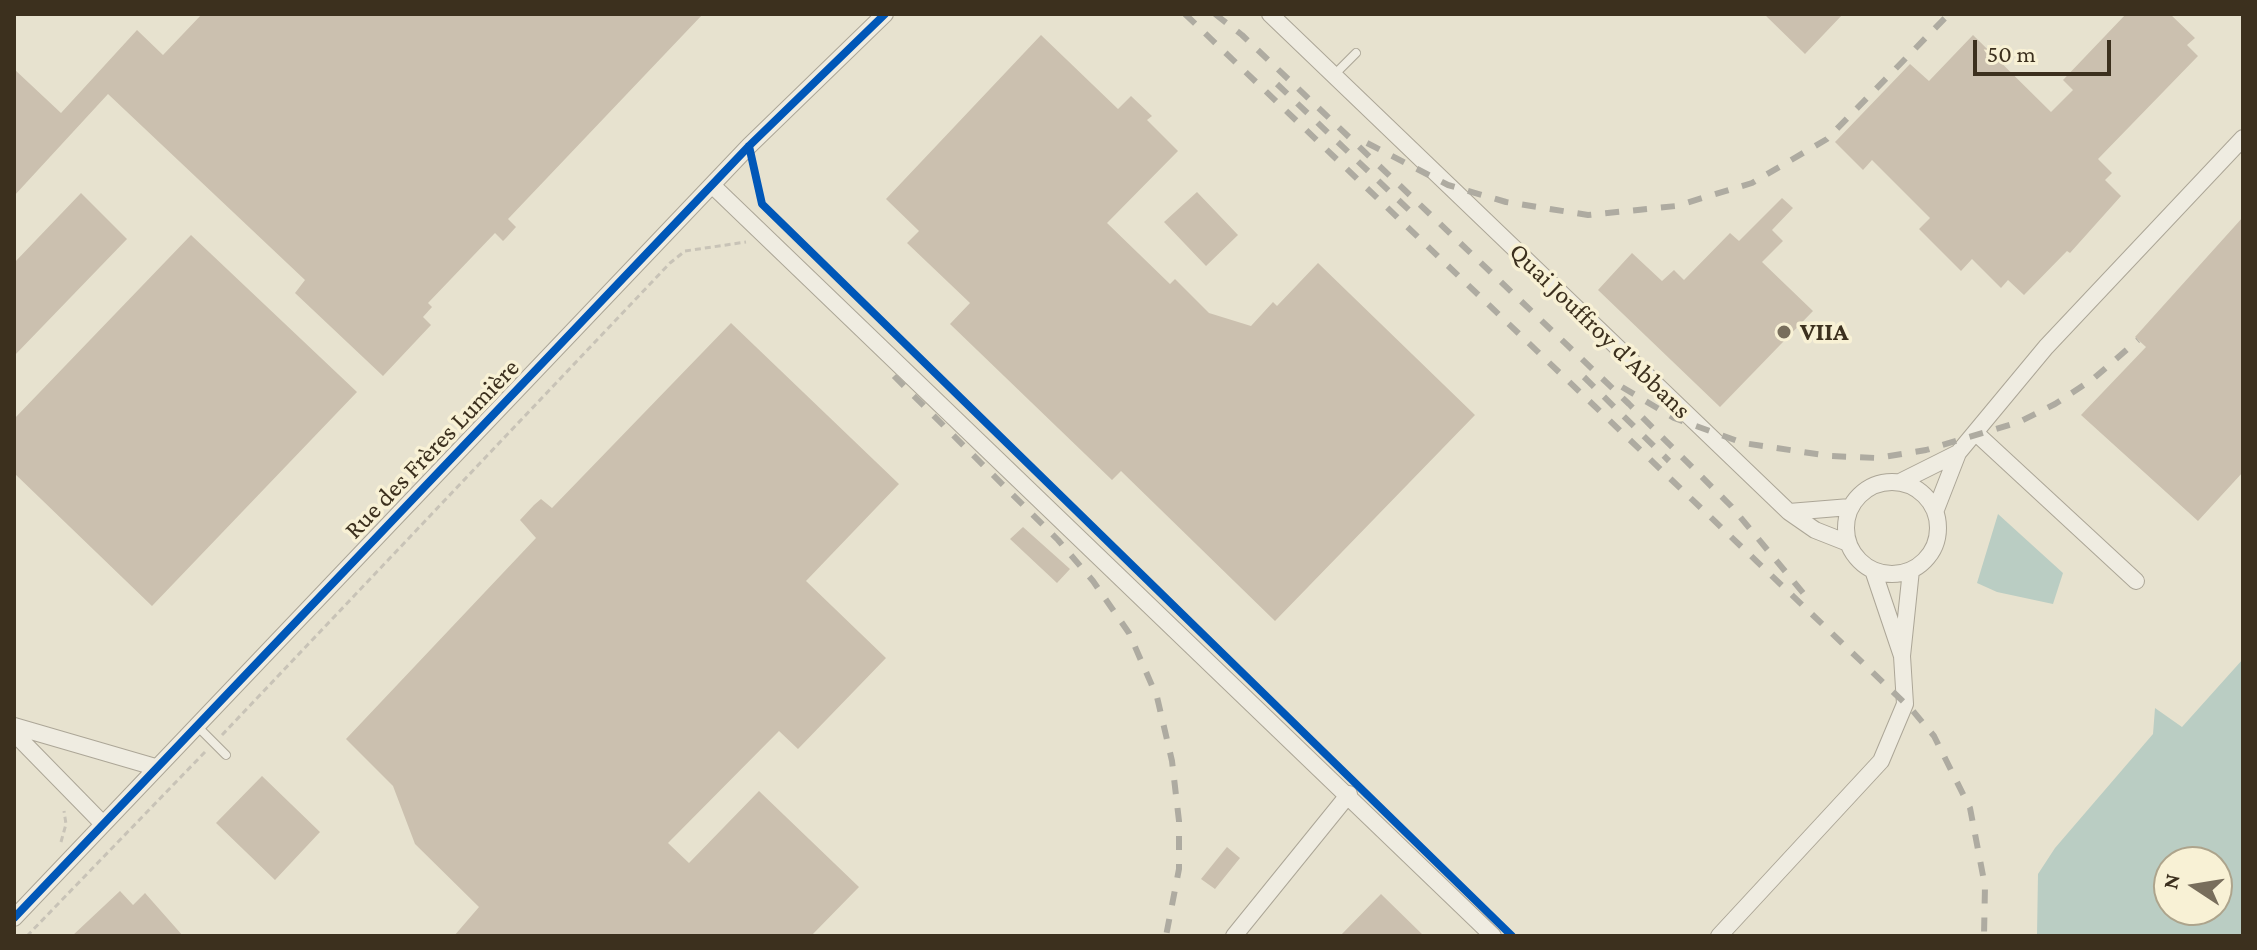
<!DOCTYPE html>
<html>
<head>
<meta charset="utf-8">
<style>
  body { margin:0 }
  #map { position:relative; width:2257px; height:950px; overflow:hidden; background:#e7e2cf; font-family:"Crimson Pro",serif }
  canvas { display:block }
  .frame { position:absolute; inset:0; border:16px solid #3c301e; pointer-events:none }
  .north { position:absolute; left:2153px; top:846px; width:80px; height:80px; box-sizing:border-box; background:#f8f1d5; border:2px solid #ada48c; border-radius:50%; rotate:282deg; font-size:22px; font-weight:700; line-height:32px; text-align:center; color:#3c301e }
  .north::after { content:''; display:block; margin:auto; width:28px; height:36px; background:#786e5c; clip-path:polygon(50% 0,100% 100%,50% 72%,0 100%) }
  .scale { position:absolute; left:1973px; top:40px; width:138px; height:36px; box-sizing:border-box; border:4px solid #3c301e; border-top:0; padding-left:10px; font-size:24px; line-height:28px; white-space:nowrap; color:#3c301e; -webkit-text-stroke:6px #f8f1d5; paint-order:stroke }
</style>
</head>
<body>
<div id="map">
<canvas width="2257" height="950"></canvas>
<div class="frame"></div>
<div class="north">N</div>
<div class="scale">50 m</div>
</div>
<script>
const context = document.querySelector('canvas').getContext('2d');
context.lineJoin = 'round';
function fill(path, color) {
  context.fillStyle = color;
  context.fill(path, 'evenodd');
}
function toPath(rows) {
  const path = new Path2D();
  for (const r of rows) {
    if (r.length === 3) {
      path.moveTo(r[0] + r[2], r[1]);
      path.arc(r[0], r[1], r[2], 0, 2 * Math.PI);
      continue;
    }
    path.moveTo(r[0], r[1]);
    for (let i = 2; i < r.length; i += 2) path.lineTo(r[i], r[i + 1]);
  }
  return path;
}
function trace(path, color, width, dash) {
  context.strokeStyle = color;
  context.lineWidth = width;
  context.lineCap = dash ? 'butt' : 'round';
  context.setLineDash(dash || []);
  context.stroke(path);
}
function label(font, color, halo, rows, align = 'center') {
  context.font = font + ' "Crimson Pro",serif';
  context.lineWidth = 7;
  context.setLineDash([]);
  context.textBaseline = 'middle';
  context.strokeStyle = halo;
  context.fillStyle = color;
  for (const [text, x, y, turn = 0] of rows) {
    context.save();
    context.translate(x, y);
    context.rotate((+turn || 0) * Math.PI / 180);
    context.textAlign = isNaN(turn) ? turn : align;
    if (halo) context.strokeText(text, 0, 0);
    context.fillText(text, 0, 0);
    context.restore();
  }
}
fill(toPath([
  [1998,514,2063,573,2053,604,1997,592,1977,583],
  [2243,659,2243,936,2037,936,2038,874,2055,848,2153,734,2155,708,2182,727],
  [2169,862,2217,862,2217,910,2169,910]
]), '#bacdc3');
fill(toPath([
  [202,14,703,14,508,219,516,227,506,238,503,241,495,233,428,303,432,307,423,317,431,325,383,376,295,293,305,280,108,94,14,196,14,69,61,113,137,30,163,55],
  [1764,14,1843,14,1805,54],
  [2126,14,2170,14,2195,38,2187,45,2198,56,2098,159,2112,173,2105,180,2121,196,2070,253,2067,251,2024,295,2008,280,2001,288,1972,259,1961,271,1919,229,1930,218,1872,160,1863,170,1835,142,1910,64,1929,81,1973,35,2051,112,2073,90,2063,80],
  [1041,35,1118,109,1131,96,1152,116,1147,120,1178,151,1107,223,1170,284,1175,279,1209,313,1251,326,1273,302,1277,306,1318,263,1475,415,1275,621,1121,471,1112,480,950,324,970,303,907,243,919,231,886,199],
  [1197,192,1238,235,1206,266,1164,222],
  [81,193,127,239,14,356,14,263],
  [1782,198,1793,208,1772,230,1783,241,1762,262,1813,311,1720,407,1598,290,1632,253,1662,281,1674,270,1684,280,1730,233,1739,241],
  [2243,217,2243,472,2198,521,2081,415,2146,347,2135,337],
  [191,235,357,392,152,606,14,473,14,419],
  [731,323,899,484,806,581,886,658,798,749,779,731,668,843,689,863,759,791,859,887,811,936,454,936,479,907,415,844,393,786,346,739,536,538,520,520,534,505,541,499,552,508],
  [1023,527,1070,569,1057,583,1010,539],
  [262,776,320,832,275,880,216,823],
  [1227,847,1240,858,1215,889,1201,879],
  [120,891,133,905,145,893,183,936,72,936],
  [1381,894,1424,936,1340,936]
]), '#cbc0af');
const lane = toPath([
  [1334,75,1356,53],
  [196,725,226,755]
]);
const street = toPath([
  [1270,14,1789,512],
  [713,186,1493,936],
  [1977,434,2136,581],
  [1958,453,2046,347,2243,138],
  [1900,482,1958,453,1935,512],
  [1892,528,46],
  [1848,543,1815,530,1789,512,1850,507],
  [1873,570,1902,656,1911,570],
  [14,726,155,767],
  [14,733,103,824],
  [14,918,749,146,885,14],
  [1234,936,1349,794],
  [1719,936,1881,761,1905,704,1902,656]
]);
trace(lane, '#aca697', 10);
trace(street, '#aca697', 18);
trace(toPath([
  [222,735,670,263,685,251,746,242],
  [61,842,66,824,64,811],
  [27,936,205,752]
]), '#c8c3b7', 3, [6, 4]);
trace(lane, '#efece1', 8);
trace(street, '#efece1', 16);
trace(toPath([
  [1185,14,1913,711,1934,736,1970,808,1985,886,1984,936],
  [1215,14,1242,35,1629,404,1731,506,1804,594],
  [1277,84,1410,211],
  [1367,143,1448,185,1506,202,1588,215,1676,206,1752,183,1827,139,1949,14],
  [894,376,1058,540,1093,581,1129,633,1157,697,1172,761,1179,821,1179,869,1166,936],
  [1584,377,1669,461],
  [1622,387,1674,418,1743,443,1830,456,1877,458,1926,450,2019,422,2055,404,2093,379,2138,340]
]), '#aeaba1', 6, [14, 14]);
trace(toPath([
  [749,146,762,204,1512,936],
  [14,918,749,146,885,14]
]), '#0057b8', 8);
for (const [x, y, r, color] of [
  [1784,332,8,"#786e5c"]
]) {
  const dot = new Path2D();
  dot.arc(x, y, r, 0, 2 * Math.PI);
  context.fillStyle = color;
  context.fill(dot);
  trace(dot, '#f8f1d5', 3);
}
label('26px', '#3c301e', '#f8f1d5', [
  ["Quai Jouffroy d'Abbans",1600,331,44],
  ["Rue des Frères Lumière",432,449,-46]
]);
label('bold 26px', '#3c301e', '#f8f1d5', [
  ["VIIA",1800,332]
], 'left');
</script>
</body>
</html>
